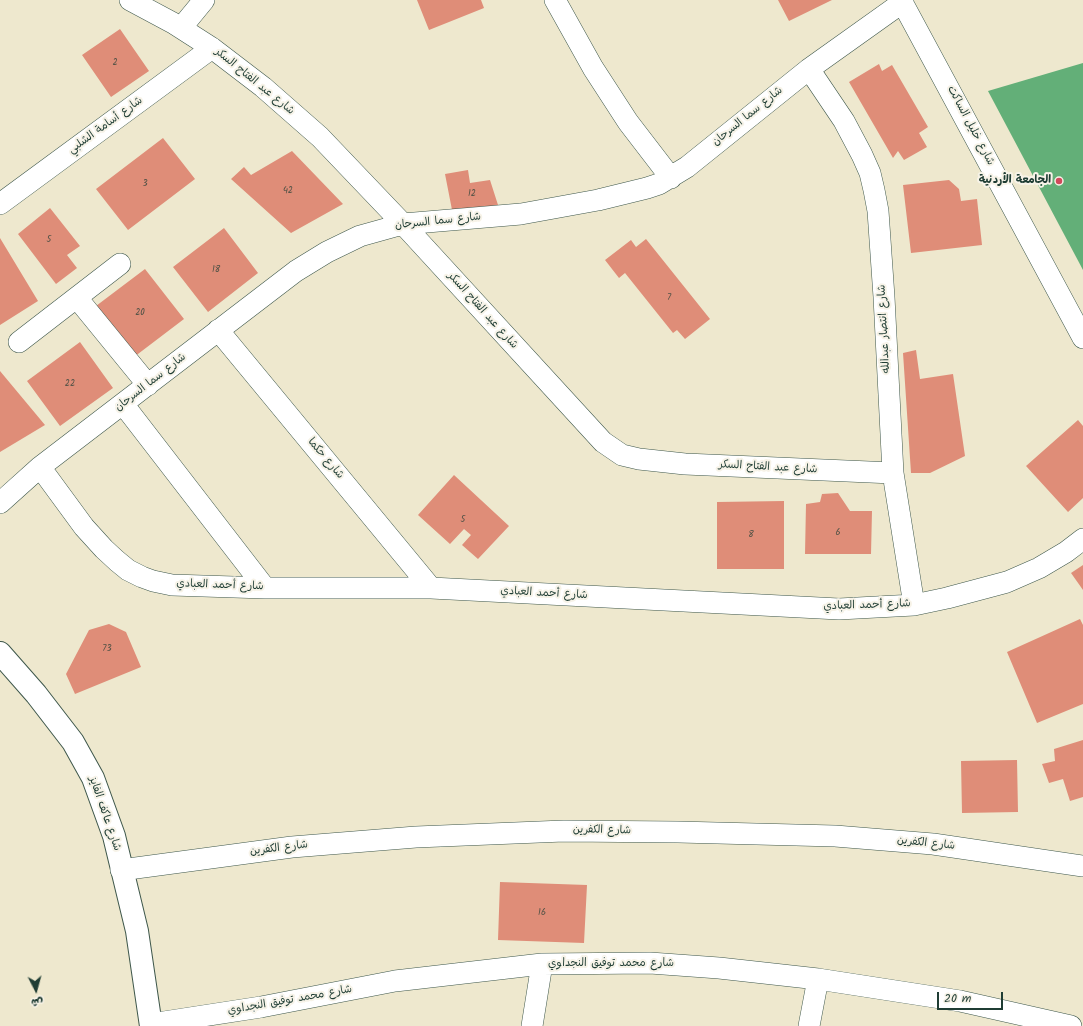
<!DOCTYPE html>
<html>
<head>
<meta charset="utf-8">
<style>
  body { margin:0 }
  #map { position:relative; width:1083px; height:1026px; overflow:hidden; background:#eee8ce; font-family:Kalam,"Playpen Sans Arabic",sans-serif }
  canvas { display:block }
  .north { position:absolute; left:16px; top:970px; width:40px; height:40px; -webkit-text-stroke:3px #f7f3e8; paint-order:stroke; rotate:174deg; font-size:11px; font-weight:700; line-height:16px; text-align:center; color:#1f3d34 }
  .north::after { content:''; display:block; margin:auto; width:14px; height:18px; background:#1f3d34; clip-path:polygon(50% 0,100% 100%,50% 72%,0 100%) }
  .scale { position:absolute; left:937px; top:992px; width:66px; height:18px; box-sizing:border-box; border:2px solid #1f3d34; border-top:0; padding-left:5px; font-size:12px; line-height:14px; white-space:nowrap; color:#1f3d34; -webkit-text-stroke:3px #f7f3e8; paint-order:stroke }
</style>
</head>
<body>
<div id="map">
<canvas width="1083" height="1026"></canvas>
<div class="north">ش</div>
<div class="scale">20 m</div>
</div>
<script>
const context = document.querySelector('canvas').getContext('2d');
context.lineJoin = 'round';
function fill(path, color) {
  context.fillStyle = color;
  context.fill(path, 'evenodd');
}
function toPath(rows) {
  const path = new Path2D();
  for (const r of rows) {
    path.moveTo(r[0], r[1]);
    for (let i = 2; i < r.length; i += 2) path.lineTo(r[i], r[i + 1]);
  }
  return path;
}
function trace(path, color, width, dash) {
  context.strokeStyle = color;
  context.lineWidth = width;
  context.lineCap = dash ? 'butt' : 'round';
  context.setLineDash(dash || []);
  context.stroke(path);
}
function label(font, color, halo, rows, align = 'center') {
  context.font = font + ' Kalam,"Playpen Sans Arabic",sans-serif';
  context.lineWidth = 4;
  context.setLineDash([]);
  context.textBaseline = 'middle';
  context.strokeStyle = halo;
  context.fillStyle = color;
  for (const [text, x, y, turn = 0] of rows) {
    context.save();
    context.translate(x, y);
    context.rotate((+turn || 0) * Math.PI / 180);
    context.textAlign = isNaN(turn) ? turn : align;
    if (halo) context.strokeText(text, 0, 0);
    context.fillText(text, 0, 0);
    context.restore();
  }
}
fill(toPath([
  [1083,63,1083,270,988,91]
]), '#63af78');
fill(toPath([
  [417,0,481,0,484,8,429,30],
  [778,0,832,0,789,21],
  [120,29,149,71,111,97,82,55],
  [879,64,882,71,892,65,928,127,919,133,927,147,904,160,898,151,893,158,849,82],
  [163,138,195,179,128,230,96,189],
  [292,151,343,204,291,233,231,179,244,167,251,175],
  [468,170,470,183,490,180,498,205,453,215,445,174],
  [949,180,959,189,961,201,977,199,982,245,911,253,903,185],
  [50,208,80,246,67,255,77,268,56,284,18,234],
  [224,228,258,273,208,312,173,267],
  [0,238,38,301,0,325],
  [646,239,710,319,685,339,677,330,673,333,625,273,619,278,605,260,631,240,636,247],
  [145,269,184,319,134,357,96,306],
  [80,342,113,388,60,426,27,381],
  [916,350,920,379,953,374,965,456,930,473,911,473,903,353],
  [0,371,45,425,0,452],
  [1078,420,1083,426,1083,498,1068,512,1026,466],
  [454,475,509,526,478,559,462,545,471,535,464,529,450,544,418,515],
  [838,493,850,511,872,511,871,554,805,554,806,504,820,502,822,494],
  [784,501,784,569,717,569,717,502],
  [1083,565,1083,590,1071,573],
  [1080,619,1083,625,1083,704,1037,723,1007,652],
  [109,624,126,632,141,667,75,694,66,674,89,630],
  [1083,740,1083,797,1070,801,1063,779,1049,783,1042,764,1055,761,1054,749],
  [1017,760,1018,812,962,813,961,761],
  [500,882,587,885,584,943,498,940]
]), '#df8d78');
const minor = toPath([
  [130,0,173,23,212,48,263,87,320,137,403,224,603,442,622,455,639,459,685,464,893,473],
  [555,0,593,68,628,122,671,178],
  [901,0,1083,338],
  [181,28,204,0],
  [809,69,844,121,862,155,870,173,874,190,878,211,884,297,893,473,914,605],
  [0,204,212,48],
  [77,298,148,385],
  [218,330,431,588],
  [19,342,120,264],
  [123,404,265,588],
  [40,467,84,527,104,549,117,561,128,570,142,577,153,581,172,585,265,588,431,588,839,609,914,605,947,598,1007,582,1039,568,1066,552,1083,539],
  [0,503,40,467,296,271,327,252,360,236,403,224,521,214,598,200,647,188,659,184,687,167,809,69,903,2],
  [121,870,292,847,416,837,564,831,678,832,835,836,933,844,1083,866],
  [151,1024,261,1007,395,981,542,964,650,963,719,968,818,979,960,1001,1071,1026],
  [532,1026,542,964],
  [809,1026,818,979]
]);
const major = toPath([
  [0,653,36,694,73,742,93,778,114,836,137,931,151,1026]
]);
trace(minor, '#3e574b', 22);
trace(major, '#3e574b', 24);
trace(minor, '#fff', 21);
trace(major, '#fff', 22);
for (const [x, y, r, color] of [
  [1059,181,4,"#d1495b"]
]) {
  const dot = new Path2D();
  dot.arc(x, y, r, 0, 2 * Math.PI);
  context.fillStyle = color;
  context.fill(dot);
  trace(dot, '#f7f3e8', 1.5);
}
label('9px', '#4f5145', null, [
  ["2",115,63],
  ["3",145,184],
  ["42",288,191],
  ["12",472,194],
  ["5",49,240],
  ["18",216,270],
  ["7",669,298],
  ["20",140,313],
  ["22",70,384],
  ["5",463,520],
  ["6",838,533],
  ["8",751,535],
  ["73",107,649],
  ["16",542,913]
]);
label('11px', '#1f3d34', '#f7f3e8', [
  ["شارع عبد الفتاح السكر",254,82,39],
  ["شارع سما السرحان",748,117,-39],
  ["شارع أسامة الشلبي",106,126,-36],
  ["شارع خليل الساكت",970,126,62],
  ["شارع سما السرحان",438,222,-6],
  ["شارع عبد الفتاح السكر",482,311,48],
  ["شارع انتصار عبدالله",885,329,-93],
  ["شارع سما السرحان",151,383,-38],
  ["شارع حكما",325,459,50],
  ["شارع عبد الفتاح السكر",768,468,3],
  ["شارع أحمد العبادي",220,586,2],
  ["شارع أحمد العبادي",544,594,3],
  ["شارع أحمد العبادي",867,606,-2],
  ["شارع عاكف الفايز",104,814,71],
  ["شارع الكفرين",602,831,1],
  ["شارع الكفرين",926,844,6],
  ["شارع الكفرين",279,849,-7],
  ["شارع محمد توفيق النجداوي",611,964],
  ["شارع محمد توفيق النجداوي",290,1001,-10]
]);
label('bold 11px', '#1f3d34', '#f7f3e8', [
  ["الجامعة الأردنية",1051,181]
], 'right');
</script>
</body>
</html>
